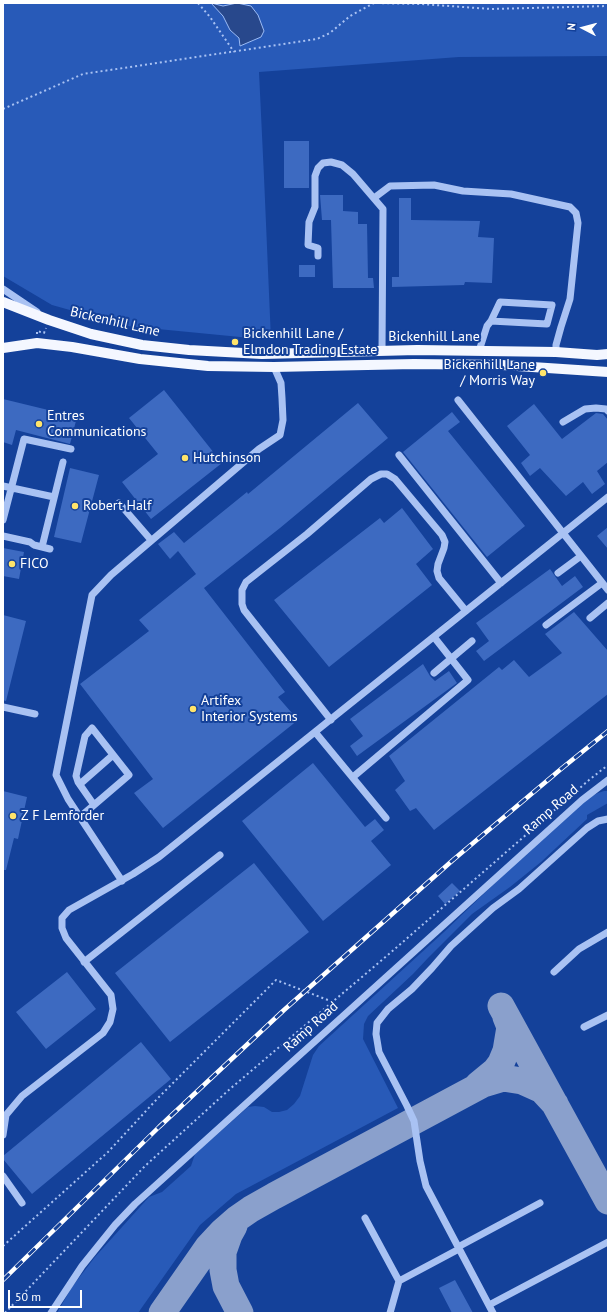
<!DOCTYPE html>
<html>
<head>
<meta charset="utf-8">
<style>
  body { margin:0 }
  #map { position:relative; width:611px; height:1316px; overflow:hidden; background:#14419a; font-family:"PT Sans",sans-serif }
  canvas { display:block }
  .frame { position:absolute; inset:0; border:4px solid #fff; pointer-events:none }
  .north { position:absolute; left:563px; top:8px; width:40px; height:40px; -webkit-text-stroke:3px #14419a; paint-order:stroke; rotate:276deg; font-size:11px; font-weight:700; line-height:16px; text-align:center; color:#fff }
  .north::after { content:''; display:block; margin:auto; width:14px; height:18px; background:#fff; clip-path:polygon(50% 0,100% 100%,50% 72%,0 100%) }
  .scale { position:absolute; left:8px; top:1290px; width:74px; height:18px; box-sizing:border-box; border:2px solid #fff; border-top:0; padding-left:5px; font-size:12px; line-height:14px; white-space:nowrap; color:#fff; -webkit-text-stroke:3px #14419a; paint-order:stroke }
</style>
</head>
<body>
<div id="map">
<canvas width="611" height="1316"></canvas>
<div class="frame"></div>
<div class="north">N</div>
<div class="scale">50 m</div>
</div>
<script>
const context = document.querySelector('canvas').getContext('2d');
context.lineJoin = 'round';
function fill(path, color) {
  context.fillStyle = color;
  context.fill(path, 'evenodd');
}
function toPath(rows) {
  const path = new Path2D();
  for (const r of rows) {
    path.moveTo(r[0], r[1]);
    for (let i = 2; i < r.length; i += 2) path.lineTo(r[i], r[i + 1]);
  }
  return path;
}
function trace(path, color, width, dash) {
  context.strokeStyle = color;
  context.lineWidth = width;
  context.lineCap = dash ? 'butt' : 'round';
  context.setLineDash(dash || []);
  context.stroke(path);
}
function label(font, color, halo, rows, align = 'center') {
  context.font = font + ' "PT Sans",sans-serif';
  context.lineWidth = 4;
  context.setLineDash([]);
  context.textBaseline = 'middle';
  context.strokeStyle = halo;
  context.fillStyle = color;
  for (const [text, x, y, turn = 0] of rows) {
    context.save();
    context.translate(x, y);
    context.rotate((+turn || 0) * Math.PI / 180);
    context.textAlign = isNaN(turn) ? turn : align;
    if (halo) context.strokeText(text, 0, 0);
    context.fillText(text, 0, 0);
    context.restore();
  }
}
fill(toPath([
  [3,3,608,3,608,56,459,57,259,72,264,177,271,340,127,326,52,305,3,276],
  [604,791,608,791,608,803,587,815,587,819,541,862,510,887,472,914,428,958,413,974,368,1016,364,1024,363,1039,398,1108,236,1194,200,1225,138,1313,57,1313,72,1287,95,1257,149,1197,162,1192,191,1166,195,1154,248,1107,255,1106,264,1107,272,1112,279,1112,287,1110,294,1104,300,1096,313,1055,319,1046,444,932,544,836,588,798,598,793]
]), '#285ab8');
const water = toPath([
  [211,3,223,6,237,3,251,6,258,15,264,31,261,37,240,46,239,38,230,30,223,16,211,3]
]);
fill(water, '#28488c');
trace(water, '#9bbbf5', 1);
trace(toPath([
  [501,1006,608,1201],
  [478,1085,495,1071,501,1063,506,1051,510,1027,506,1017],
  [234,1226,229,1235,223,1252,223,1270,226,1286,240,1313],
  [162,1313,208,1247,222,1232,238,1218,251,1209,274,1196,483,1084,503,1078,522,1081,542,1090,555,1104]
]), '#8aa0cc', 27);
fill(toPath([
  [284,141,309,141,309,188,284,188],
  [320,195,343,195,343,211,358,212,358,224,367,224,368,278,373,278,374,288,333,288,331,220,322,220],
  [399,198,411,198,411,220,480,221,478,237,494,238,492,283,465,282,464,285,392,287,392,277,399,277],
  [299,265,315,265,315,277,299,277],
  [164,390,222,463,151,519,122,482,158,454,129,418],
  [3,399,77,417,70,444,16,430,12,445,3,442],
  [358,403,388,438,280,528,204,588,285,692,278,697,298,720,163,828,134,793,153,779,80,684,149,631,139,620,196,574,178,551,170,559,158,544,174,532,184,543,247,492,248,494],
  [534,404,562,439,596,413,603,414,608,420,608,462,597,471,605,484,592,494,583,482,566,496,540,468,530,476,521,463,530,455,507,426],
  [452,412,460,422,448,431,525,526,487,557,403,452],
  [70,468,99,475,81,543,54,537],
  [402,508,433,549,416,564,432,585,329,667,274,600,380,518,384,523],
  [608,527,608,549,597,536],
  [3,548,24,552,19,579,3,576],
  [550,569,562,586,575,576,583,587,484,661,476,651,489,641,476,623],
  [574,612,608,651,608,694,434,830,416,808,410,811,395,790,405,781,389,756,499,667,502,670,514,660,529,677,562,653,545,634],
  [3,615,26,621,6,701,3,700],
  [423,664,430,676,435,681,449,671,457,683,357,756,350,746,363,736,350,719],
  [313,763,365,827,375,819,384,830,371,841,391,865,323,921,242,821],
  [3,791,27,797,18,839,14,838,6,870,3,870],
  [254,863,309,932,170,1042,115,973],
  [452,883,460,891,445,904,438,896],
  [67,972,96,1009,46,1049,16,1012],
  [141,1042,171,1079,32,1194,3,1159,3,1156],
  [455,1280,473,1313,452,1313,439,1288]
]), '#3d6ac1');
trace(toPath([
  [198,3,210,17,234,52],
  [3,109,83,74,317,39,330,33,350,16,374,3,421,4,491,9,608,6],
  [37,334,37,331,44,333,46,328],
  [3,1246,108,1152,157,1099,276,980,333,1002],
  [5,1313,145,1166,231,1088,389,954,589,780,608,765]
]), '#a9c2f3', 2, [2, 3]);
trace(toPath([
  [374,198,390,186,434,185,463,191,511,194,570,207,576,213,578,223,570,299,561,327,556,345,556,352],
  [318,256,318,248,308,245,309,222,315,207,315,176,318,168,323,163,331,162,342,165,353,174,383,209,382,351],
  [3,289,37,312],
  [479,351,487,326,491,321,547,324,552,305,500,302,491,321],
  [458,400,608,590],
  [563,422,585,409,596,408,606,409,608,411],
  [399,455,501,583],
  [3,486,54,497],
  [119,503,151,540],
  [3,520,24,439,71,449],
  [3,536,30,542,34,545,50,549],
  [42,547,63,462],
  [558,573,581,556],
  [590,618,608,603],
  [546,625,602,583],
  [434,673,472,641],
  [3,707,35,714],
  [331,720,244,610,242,604,242,590,246,582,307,534,371,479,381,474,387,474,395,479,442,535,445,542,444,548,438,564,437,571,439,578,466,611],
  [315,732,386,818],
  [353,777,468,680,434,637],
  [80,784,113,755],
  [80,817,129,775,92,728,85,736,76,776,78,782,94,805],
  [122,881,68,799,56,775,92,595,111,575,259,449,280,435,283,420,282,398,281,383,274,367],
  [84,962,220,855],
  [554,972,579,949,608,932],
  [584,1027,608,1015],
  [3,1135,6,1115,22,1096,103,1033,110,1022,113,1009,111,995,66,938,62,928,62,918,69,910,133,874,159,857,608,497],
  [3,1176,22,1203],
  [365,1218,399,1281],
  [458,1247,540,1203],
  [489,1305,608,1242],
  [51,1313,82,1266,115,1225,135,1204,582,800,608,780],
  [390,1313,399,1281,459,1249],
  [493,1313,426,1186,420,1161,414,1121,407,1106,379,1052,376,1034,377,1023,388,1009,412,989,432,968,451,946,493,908,519,889,587,828,598,821,608,819]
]), '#a9c2f3', 7);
trace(toPath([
  [3,302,49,320,91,334,142,345,189,350,262,354,417,350,556,352,597,355,608,354],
  [3,348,37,343,72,347,140,359,208,366,274,367,414,364,502,365,608,372]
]), '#f4f7ff', 10);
const rail = toPath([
  [3,1280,159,1127,284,1010,453,860,561,769,608,731]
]);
trace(rail, '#fff', 4.5);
trace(rail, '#14419a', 3, [9]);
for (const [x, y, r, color] of [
  [235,342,4,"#ffe46a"],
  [543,373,4,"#ffe46a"],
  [39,424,4,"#ffe46a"],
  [185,458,4,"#ffe46a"],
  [75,506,4,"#ffe46a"],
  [12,564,4,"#ffe46a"],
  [193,709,4,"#ffe46a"],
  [13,816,4,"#ffe46a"]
]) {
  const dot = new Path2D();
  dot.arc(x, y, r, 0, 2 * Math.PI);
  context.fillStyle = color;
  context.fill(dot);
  trace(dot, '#14419a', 1.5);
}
label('14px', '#fff', '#14419a', [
  ["Bickenhill Lane",115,322,13],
  ["Bickenhill Lane",434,337],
  ["Ramp Road",551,810,-41],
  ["Ramp Road",311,1027,-42]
]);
label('14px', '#fff', '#14419a', [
  ["Bickenhill Lane /",243,334],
  ["Elmdon Trading Estate",243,350],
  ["Bickenhill Lane",535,365,"right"],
  ["/ Morris Way",535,381,"right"],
  ["Entres",47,416],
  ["Communications",47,432],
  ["Hutchinson",193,458],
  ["Robert Half",83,506],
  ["FICO",20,564],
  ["Artifex",201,701],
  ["Interior Systems",201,717],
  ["Z F Lemforder",21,816]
], 'left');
</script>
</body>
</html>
